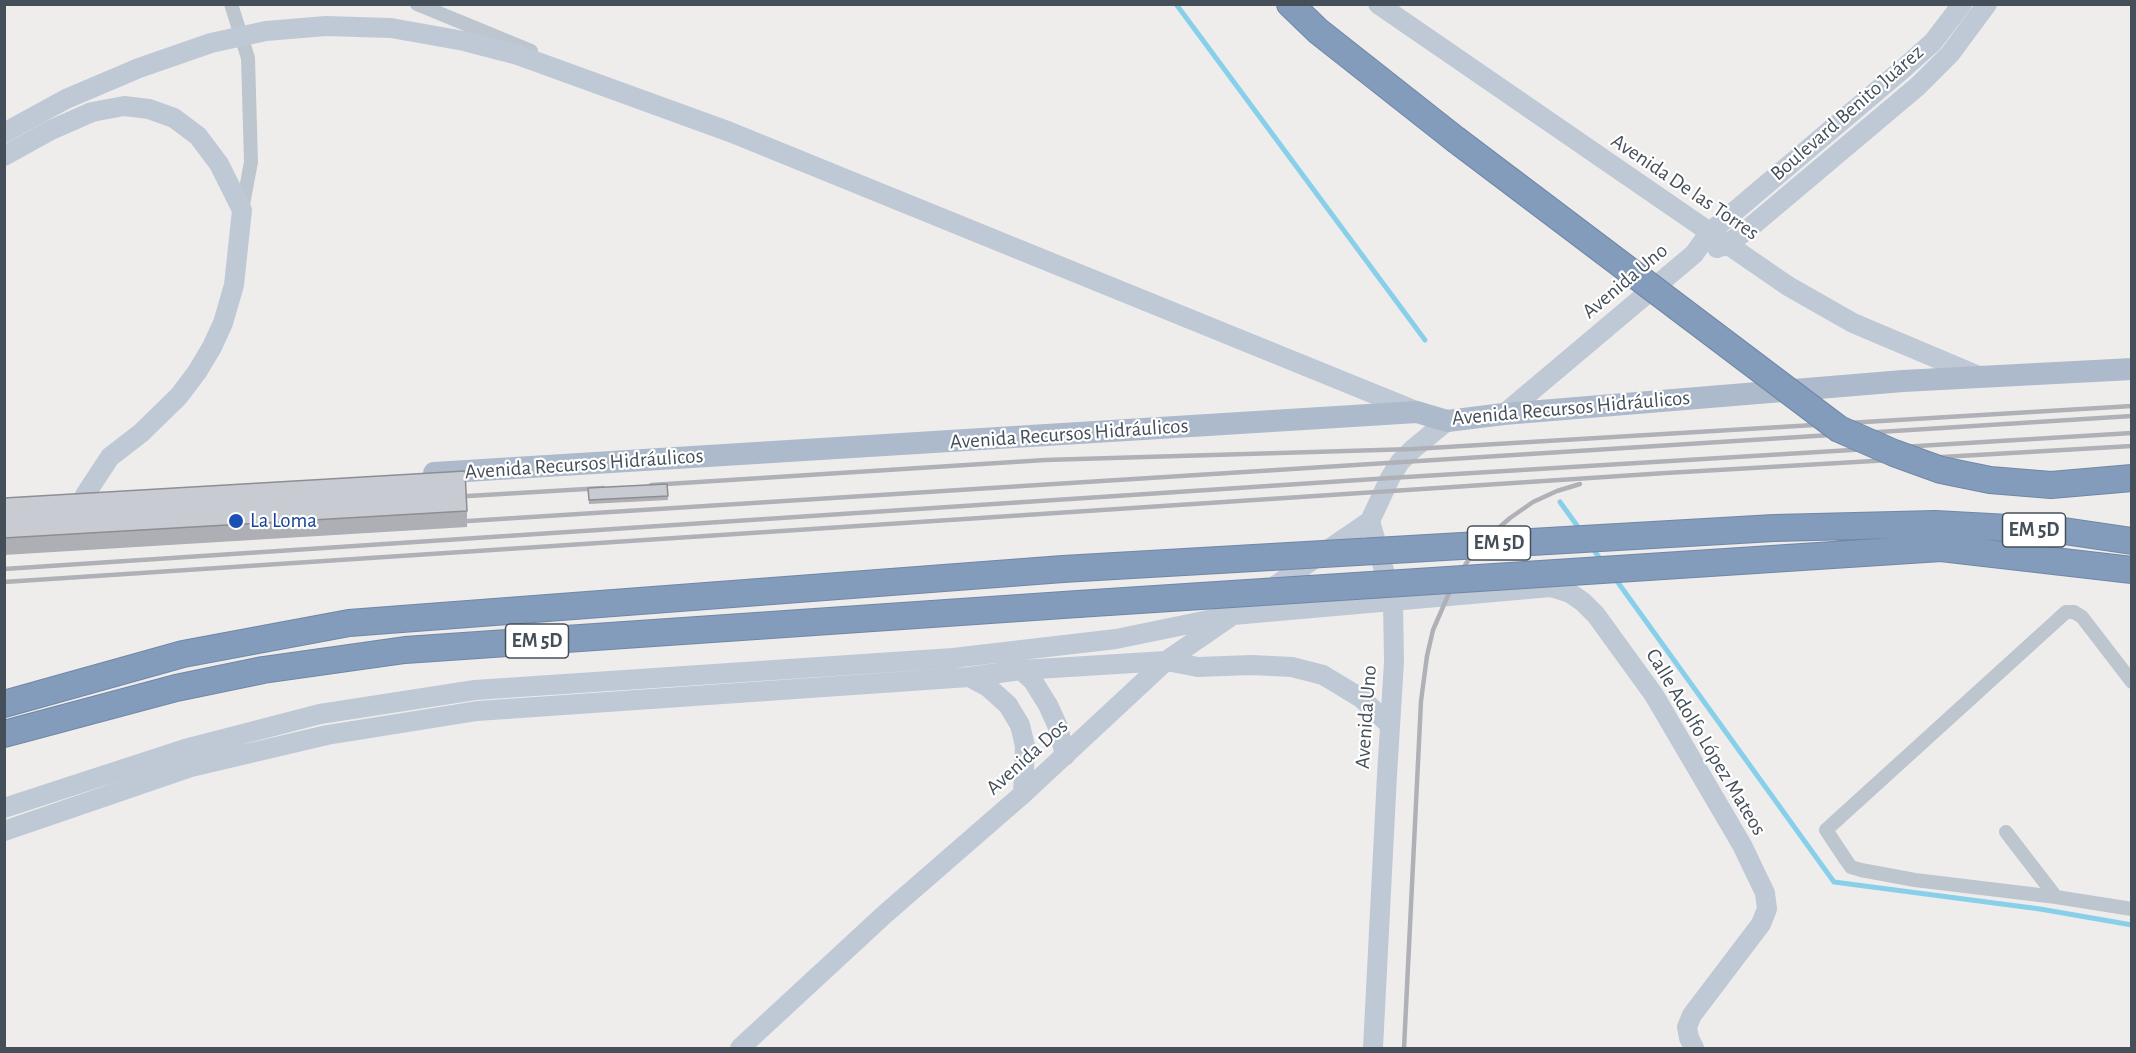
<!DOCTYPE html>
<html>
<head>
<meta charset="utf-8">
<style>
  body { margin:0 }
  #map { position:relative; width:2136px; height:1053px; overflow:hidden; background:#efedec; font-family:"Alegreya Sans",sans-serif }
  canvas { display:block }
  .frame { position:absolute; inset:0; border:6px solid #454f5a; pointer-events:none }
</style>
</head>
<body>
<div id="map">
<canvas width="2136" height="1053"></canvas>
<div class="frame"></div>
</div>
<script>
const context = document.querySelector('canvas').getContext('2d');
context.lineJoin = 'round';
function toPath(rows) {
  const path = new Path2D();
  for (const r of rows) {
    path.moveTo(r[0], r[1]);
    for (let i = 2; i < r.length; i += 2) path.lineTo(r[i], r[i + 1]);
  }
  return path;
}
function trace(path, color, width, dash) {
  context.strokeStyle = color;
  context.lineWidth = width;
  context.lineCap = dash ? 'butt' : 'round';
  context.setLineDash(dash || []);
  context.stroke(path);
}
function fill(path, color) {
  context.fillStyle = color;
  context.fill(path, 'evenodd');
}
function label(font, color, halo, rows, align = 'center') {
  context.font = font + ' "Alegreya Sans",sans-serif';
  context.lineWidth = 4.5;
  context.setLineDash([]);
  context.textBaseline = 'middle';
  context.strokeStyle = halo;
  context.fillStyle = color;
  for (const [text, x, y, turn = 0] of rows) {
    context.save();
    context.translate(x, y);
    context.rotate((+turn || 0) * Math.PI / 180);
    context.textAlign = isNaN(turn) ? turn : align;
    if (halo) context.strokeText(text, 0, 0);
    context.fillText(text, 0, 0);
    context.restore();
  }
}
trace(toPath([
  [1176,4,1425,340],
  [1560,502,1581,531],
  [1591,546,1603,563],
  [1614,577,1834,882,2040,909,2132,925]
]), '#88d0ea', 5);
const highway = toPath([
  [1290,4,1318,31,1455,139],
  [1935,524,2064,531,2132,541],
  [1941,548,2132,570],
  [4,704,183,654,349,623,1063,569],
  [4,734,176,688,263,670,405,650,1078,604]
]);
trace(highway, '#7087a7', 28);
trace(toPath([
  [231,4,248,58,251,162,242,210],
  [417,4,531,51],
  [2132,682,2082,617,2074,612,2066,612,1826,830,1846,860,1851,867,1861,870,1915,880,2056,897,2132,909],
  [2006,832,2056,897]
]), '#bdc6cf', 14);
trace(toPath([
  [1378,4,1788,286,1853,323,1981,377],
  [518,55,730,132,1416,411],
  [4,156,51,130,92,112,124,106,149,109,174,118,198,136,219,164,242,210,234,285,223,323,212,347,197,372,179,396,141,433,110,457,85,495],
  [1717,248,1726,245,1747,230,1918,86,1950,54,1987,4],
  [1504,414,1694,254,1709,233,1904,68,1933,42,1962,4],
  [1266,592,1370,521],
  [1015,664,1033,681,1048,705,1058,727,1065,756],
  [969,677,988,687,1008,705,1020,725,1025,746,1023,794],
  [4,808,185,749,320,714,475,690,953,658,1116,639,1223,617],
  [4,831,191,767,327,735,477,711,969,677,1021,670,1166,661,1198,667,1252,665,1292,667,1323,675,1361,698,1390,725],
  [740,1048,885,914,1023,794,1166,661,1233,615,1551,587,1570,593,1583,602,1596,615,1654,695,1742,845,1765,893,1767,909,1761,924,1692,1015,1687,1027,1689,1038,1694,1048],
  [1373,1048,1387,775,1394,662,1393,602,1370,521,1390,478,1400,462,1413,449,1447,421]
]), '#bfc9d6', 20);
trace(toPath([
  [434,473,1417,412,1447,421,1504,414,1903,381,2132,369]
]), '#acbacc', 22);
trace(highway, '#849cbb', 26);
trace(toPath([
  [651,485,1045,460,1413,449,2132,406],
  [451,497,603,488],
  [452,522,2132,416],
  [4,569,1390,478,2132,433],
  [4,582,1666,473,2132,446],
  [1404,1048,1421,701,1427,656,1433,630,1453,584,1471,556,1485,540,1510,518,1533,502,1557,491,1580,484]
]), '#afb1b7', 4.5);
const highwayBridge = toPath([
  [1455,139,1839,429,1894,453,1941,470,1990,480,2051,485,2132,478],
  [1063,569,1774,528,1935,524],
  [1078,604,1941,548]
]);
trace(highwayBridge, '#7087a7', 28, []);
trace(toPath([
  [4,133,66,99,139,68,211,43,266,31,326,26,391,28,464,41,518,55]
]), '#bfc9d6', 20);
trace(highwayBridge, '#849cbb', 26);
fill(toPath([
  [667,484,668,500,589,504,588,488],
  [4,498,467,511,467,527,4,555]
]), '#adafb5');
const building = toPath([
  [465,471,467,511,4,538,4,498,465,471],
  [667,484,668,496,589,500,588,488,667,484]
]);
fill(building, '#c9cbd2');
trace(building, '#8d8e93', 1.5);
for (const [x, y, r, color] of [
  [236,521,8,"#1a4fb4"]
]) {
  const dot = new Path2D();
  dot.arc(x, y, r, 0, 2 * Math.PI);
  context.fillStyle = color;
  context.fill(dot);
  trace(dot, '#fff', 2);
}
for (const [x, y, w] of [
  [2034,530,63],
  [1499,543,63],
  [537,641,63]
]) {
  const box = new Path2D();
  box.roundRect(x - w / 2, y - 17, w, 34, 4.5);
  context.fillStyle = '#fff';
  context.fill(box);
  trace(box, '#454f5a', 1.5);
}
label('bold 20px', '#454f5a', null, [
  ["EM 5D",2034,530],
  ["EM 5D",1499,543],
  ["EM 5D",537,641]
]);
label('21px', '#454f5a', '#fff', [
  ["Boulevard Benito Juárez",1847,113,-41],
  ["Avenida De las Torres",1685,187,34],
  ["Avenida Uno",1625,281,-40],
  ["Avenida Recursos Hidráulicos",1571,408,-5],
  ["Avenida Recursos Hidráulicos",1069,434,-4],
  ["Avenida Recursos Hidráulicos",584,464,-4],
  ["Avenida Uno",1366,717,-86],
  ["Calle Adolfo López Mateos",1706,742,59],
  ["Avenida Dos",1027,757,-42]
]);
label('21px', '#164399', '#fff', [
  ["La Loma",250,521]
], 'left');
</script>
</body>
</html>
